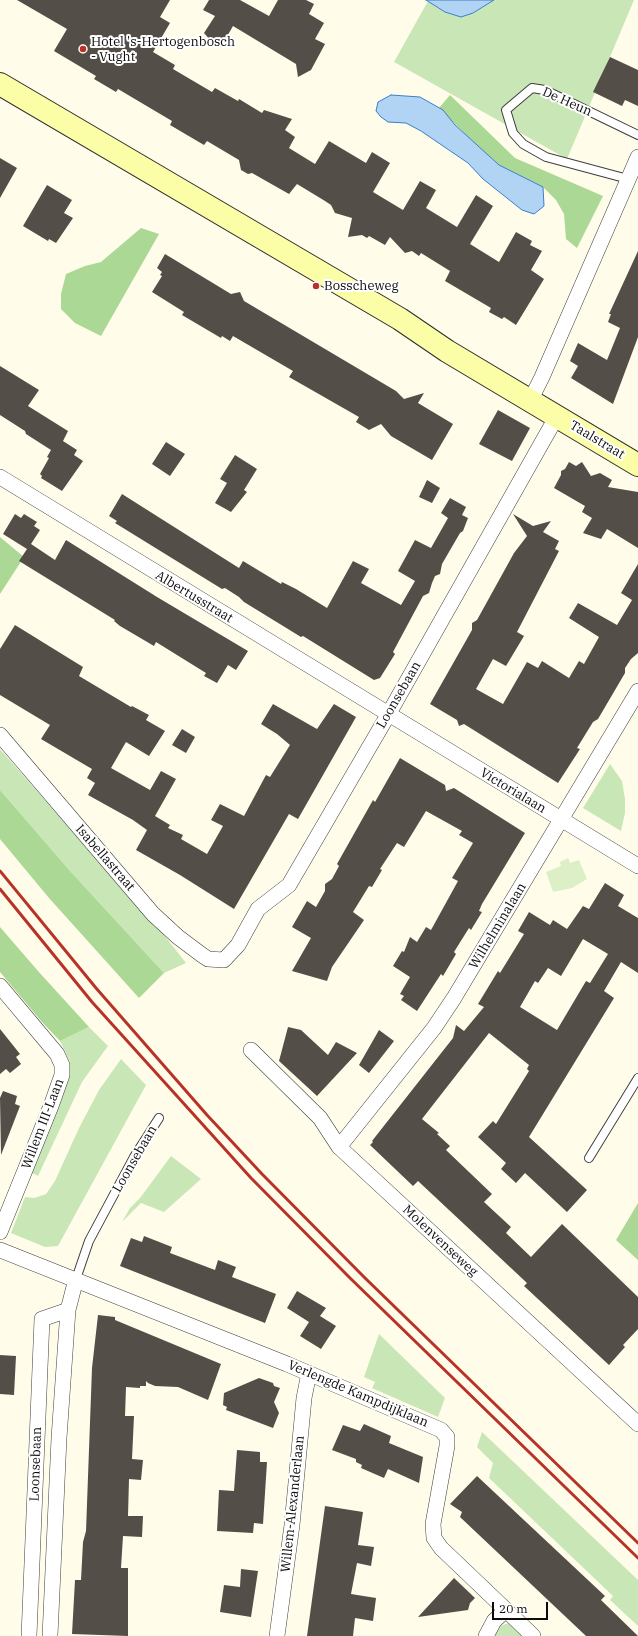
<!DOCTYPE html>
<html>
<head>
<meta charset="utf-8">
<style>
  body { margin:0 }
  #map { position:relative; width:638px; height:1636px; overflow:hidden; background:#fffdea; font-family:"IBM Plex Serif",serif }
  canvas { display:block }
  .scale { position:absolute; left:492px; top:1602px; width:56px; height:18px; box-sizing:border-box; border:2px solid #0b0b0b; border-top:0; padding-left:5px; font-size:12px; line-height:14px; white-space:nowrap; color:#0b0b0b; -webkit-text-stroke:3px #fff; paint-order:stroke }
</style>
</head>
<body>
<div id="map">
<canvas width="638" height="1636"></canvas>
<div class="scale">20 m</div>
</div>
<script>
const context = document.querySelector('canvas').getContext('2d');
context.lineJoin = 'round';
function fill(path, color) {
  context.fillStyle = color;
  context.fill(path, 'evenodd');
}
function toPath(rows) {
  const path = new Path2D();
  for (const r of rows) {
    path.moveTo(r[0], r[1]);
    for (let i = 2; i < r.length; i += 2) path.lineTo(r[i], r[i + 1]);
  }
  return path;
}
function trace(path, color, width, dash) {
  context.strokeStyle = color;
  context.lineWidth = width;
  context.lineCap = dash ? 'butt' : 'round';
  context.setLineDash(dash || []);
  context.stroke(path);
}
function label(font, color, halo, rows, align = 'center') {
  context.font = font + ' "IBM Plex Serif",serif';
  context.lineWidth = 4;
  context.setLineDash([]);
  context.textBaseline = 'middle';
  context.strokeStyle = halo;
  context.fillStyle = color;
  for (const [text, x, y, turn = 0] of rows) {
    context.save();
    context.translate(x, y);
    context.rotate((+turn || 0) * Math.PI / 180);
    context.textAlign = isNaN(turn) ? turn : align;
    if (halo) context.strokeText(text, 0, 0);
    context.fillText(text, 0, 0);
    context.restore();
  }
}
fill(toPath([
  [494,0,634,0,567,159,394,62,428,1,445,12,461,17,473,13],
  [0,749,168,940,186,963,164,973,71,872,0,790],
  [610,764,622,781,625,799,625,813,621,831,583,808],
  [89,1027,108,1046,82,1082,38,1176,32,1173,70,1062,60,1041],
  [121,1059,146,1085,58,1246,45,1247,11,1233,25,1197,34,1198,46,1194,55,1181,79,1128,99,1090],
  [171,1156,201,1179,164,1212,141,1203,122,1222,130,1208,140,1198],
  [379,1334,445,1398,438,1417,372,1388,375,1382,364,1377],
  [482,1432,638,1580,638,1626,610,1600,613,1596,489,1478,493,1463,477,1447],
  [508,1623,514,1625,526,1636,493,1636,496,1628]
]), '#c9e7b6');
fill(toPath([
  [450,95,515,158,603,196,577,248,566,239,564,214,556,200,543,187,499,165,476,145,439,108],
  [141,228,159,234,101,336,75,323,61,309,61,294,66,274,85,266,101,262],
  [0,537,24,557,0,594],
  [0,790,71,872,164,973,139,998,49,898,0,839],
  [0,927,38,971,89,1027,60,1041,41,1021,0,972],
  [638,1203,638,1260,616,1240]
]), '#abd895');
fill(toPath([
  [568,858,570,863,579,860,587,879,572,888,553,892,546,872,561,866,560,862]
]), '#dcefc7');
const water = toPath([
  [426,0,494,0,473,13,461,17,445,12,426,0],
  [391,95,420,97,443,110,455,125,499,165,543,187,544,206,534,214,522,210,483,179,468,163,421,131,406,123,388,122,381,117,376,111,378,102,391,95]
]);
fill(water, '#b1d3f4');
trace(water, '#397fca', 1);
fill(toPath([
  [17,0,170,0,160,17,170,23,153,52,175,65,173,69,212,92,215,88,238,101,239,99,262,113,264,110,292,119,285,130,295,137,289,148,315,164,329,141,366,163,372,152,390,163,373,192,403,210,420,181,436,190,426,208,457,227,476,195,493,206,470,244,499,262,516,232,532,241,530,245,542,251,531,270,544,279,516,325,504,317,502,319,489,312,491,308,445,281,450,271,421,253,419,256,412,251,405,253,390,237,385,245,369,236,367,238,362,235,348,237,352,218,335,213,331,205,325,201,297,184,289,194,252,173,248,174,241,170,239,160,207,141,204,145,170,125,172,121,118,89,116,92,94,79,96,76,54,51,67,29],
  [209,0,240,0,269,16,278,0,306,0,314,4,309,14,324,23,315,39,325,44,311,70,298,77,296,64,233,26,221,47,211,41,204,33,215,16,203,10],
  [610,57,638,70,638,106,625,100,622,106,593,92],
  [0,158,17,168,0,198],
  [47,185,72,200,64,213,73,218,56,243,49,239,48,241,23,226],
  [638,251,638,337,613,404,571,378,578,366,570,361,578,343,607,360,620,328,608,322,611,314,609,314],
  [165,254,231,294,240,292,244,301,396,391,404,399,424,393,418,403,453,424,432,460,391,436,381,424,369,430,356,422,359,417,289,377,293,371,233,336,230,341,222,336,221,338,182,315,184,312,152,292,162,276,160,275,162,272,157,268],
  [0,366,39,390,28,406,68,431,63,441,77,450,74,455,83,461,62,491,41,478,42,476,40,474,49,458,47,457,51,450,26,434,25,431,0,415],
  [498,410,530,428,512,461,479,444],
  [166,442,185,454,170,476,152,464],
  [235,455,257,469,244,490,247,492,231,512,215,503,227,483,220,479],
  [569,462,576,466,582,462,591,476,600,473,612,480,608,487,638,492,638,548,607,529,601,539,583,533,592,518,582,512,585,506,554,488,561,475,561,471,565,469],
  [427,480,440,488,432,503,419,497],
  [122,494,239,568,243,561,281,584,282,582,296,589,327,608,353,561,369,569,361,583,401,605,415,581,398,571,415,540,431,548,448,518,441,513,450,498,466,507,462,515,468,518,463,531,460,533,442,564,440,574,435,576,432,583,429,593,423,596,393,652,395,654,380,678,374,680,303,636,301,637,244,602,239,597,225,588,222,589,115,523,117,521,109,516],
  [15,514,21,518,24,514,37,522,34,526,40,530,31,544,55,560,66,540,157,597,248,651,236,670,228,665,217,683,204,676,206,673,156,642,154,646,120,626,114,621,115,620,19,561,27,549,3,534],
  [513,514,533,526,551,521,543,532,559,541,555,549,559,551,517,632,524,636,506,666,493,659,476,689,503,704,527,662,538,668,542,661,569,678,579,661,584,664,599,637,569,618,578,603,617,625,632,600,621,593,638,564,638,653,631,659,625,668,625,673,598,719,593,722,577,748,580,749,558,783,464,724,459,726,457,720,430,704,472,630,472,623,477,620,514,553,527,536],
  [15,625,83,667,79,676,131,707,132,706,149,715,146,720,165,731,149,756,126,742,111,768,150,790,161,771,176,779,155,816,170,825,168,828,183,835,181,839,207,854,223,826,211,820,220,804,244,816,266,775,270,777,290,745,277,734,261,724,273,704,317,729,334,704,356,717,298,819,289,814,234,909,180,875,136,850,147,830,133,820,88,795,95,783,87,778,92,769,41,739,50,725,0,695,0,649],
  [182,729,195,737,186,753,172,745],
  [400,758,445,785,446,791,454,788,525,833,482,904,479,911,482,912,471,930,469,928,454,952,456,954,443,976,441,974,417,1011,401,1000,404,996,400,994,410,977,393,966,402,951,404,952,410,937,417,942,426,927,431,930,458,881,452,878,473,843,459,835,462,831,426,811,404,847,397,843,380,869,382,870,372,887,369,886,353,912,364,920,332,967,327,981,292,971,311,938,292,927,307,901,316,907,325,891,325,884,332,879,339,866,337,864,373,800,375,802],
  [605,883,624,895,618,906,638,918,638,973,621,962,604,991,614,998,529,1137,587,1190,567,1212,525,1173,516,1183,501,1169,506,1163,478,1137,493,1121,496,1124,529,1071,527,1069,529,1065,489,1033,422,1119,439,1133,437,1134,450,1146,446,1150,492,1194,484,1202,511,1227,506,1233,531,1257,562,1224,638,1297,638,1329,623,1345,625,1347,609,1365,524,1286,527,1283,418,1181,413,1186,370,1145,373,1142,372,1141,453,1038,456,1025,464,1031,484,1007,478,1004,498,971,500,973,524,934,518,931,529,912,550,925,553,920,567,929,583,906,589,909],
  [583,939,608,954,590,983,586,981,557,1030,520,1007,535,981,538,983,548,968,561,976],
  [288,1027,301,1030,328,1055,336,1042,357,1053,317,1096,279,1061],
  [0,1029,20,1054,16,1057,21,1064,10,1073,6,1069,0,1074],
  [379,1030,394,1041,369,1073,359,1065],
  [3,1091,17,1096,15,1104,20,1106,1,1155,0,1098],
  [144,1236,172,1247,170,1253,215,1270,218,1260,236,1267,232,1277,276,1294,265,1323,120,1266,131,1238,142,1242],
  [297,1291,326,1308,320,1316,336,1326,321,1349,300,1336,309,1322,287,1308],
  [98,1315,115,1317,115,1320,221,1364,208,1400,178,1387,155,1386,148,1383,146,1381,146,1386,140,1386,140,1388,126,1387,125,1416,134,1416,132,1459,143,1460,141,1480,129,1479,128,1516,143,1516,142,1537,123,1536,121,1568,128,1568,128,1636,72,1634,75,1580,81,1580,83,1542,86,1531,92,1368],
  [0,1355,16,1356,14,1395,0,1394],
  [259,1378,273,1383,274,1386,280,1388,274,1402,279,1413,273,1428,226,1410,227,1407,223,1405,224,1393],
  [364,1424,391,1436,389,1443,423,1457,419,1483,388,1469,384,1478,361,1468,362,1465,356,1462,356,1459,332,1450,343,1425,360,1431],
  [237,1450,260,1452,260,1462,267,1462,263,1524,254,1523,253,1533,217,1531,219,1490,234,1491],
  [477,1476,605,1596,601,1600,638,1636,586,1636,460,1517,462,1512,450,1504],
  [325,1506,363,1512,358,1545,374,1547,371,1566,357,1563,351,1594,376,1598,373,1621,355,1618,353,1636,307,1636],
  [241,1569,258,1571,251,1617,220,1612,224,1585,240,1587],
  [454,1578,475,1598,470,1603,468,1610,418,1617]
]), '#544e48');
const service = toPath([
  [628,179,546,157,523,144,513,133,506,110,532,88,545,90,638,135],
  [589,1158,638,1078],
  [76,1279,89,1241,134,1157,159,1118]
]);
const minor = toPath([
  [530,401,542,377,638,157],
  [0,477,638,866],
  [0,735,153,914,178,937,202,955,208,959,224,960,238,945,258,909,289,885,388,715,557,416],
  [0,986,57,1054,62,1065,62,1075,51,1106,0,1232],
  [251,1050,320,1118,339,1147,638,1424],
  [339,1147,434,1028,454,998,638,691],
  [0,1250,287,1364,441,1430,447,1437,447,1446,433,1524,434,1538,441,1548,506,1610],
  [29,1636,42,1319,68,1310],
  [50,1636,59,1438,68,1310,76,1279],
  [277,1636,292,1525,304,1398,309,1373],
  [486,1636,494,1621,506,1610,533,1636]
]);
const secondary = toPath([
  [0,84,400,319,447,351,638,465]
]);
trace(service, '#3e3e3e', 10);
trace(minor, '#3e3e3e', 16);
trace(secondary, '#2d2d2d', 24);
trace(service, '#fff', 8);
trace(minor, '#fff', 15);
trace(secondary, '#fcfda7', 22);
trace(toPath([
  [0,871,96,988,207,1115,262,1174,365,1278,638,1543],
  [0,889,92,1002,251,1178,350,1278,638,1558]
]), '#b83227', 3);
for (const [x, y, r, color] of [
  [83,49,4,"#b83227"],
  [316,286,4,"#b83227"]
]) {
  const dot = new Path2D();
  dot.arc(x, y, r, 0, 2 * Math.PI);
  context.fillStyle = color;
  context.fill(dot);
  trace(dot, '#fff', 1.5);
}
label('13px', '#0b0b0b', '#fff', [
  ["Hotel 's-Hertogenbosch",91,42],
  ["- Vught",91,57],
  ["Bosscheweg",324,286]
], 'left');
label('13px', '#0b0b0b', '#fff', [
  ["De Heun",567,102,24],
  ["Taalstraat",597,440,31],
  ["Albertusstraat",194,597,31],
  ["Loonsebaan",399,695,-60],
  ["Victorialaan",513,791,31],
  ["Isabellastraat",105,858,49],
  ["Wilhelminalaan",498,926,-59],
  ["Willem III-Laan",43,1124,-69],
  ["Loonsebaan",135,1159,-60],
  ["Molenvenseweg",440,1241,43],
  ["Verlengde Kampdijklaan",358,1394,23],
  ["Loonsebaan",36,1464,-88],
  ["Willem-Alexanderlaan",293,1504,-84]
]);
</script>
</body>
</html>
